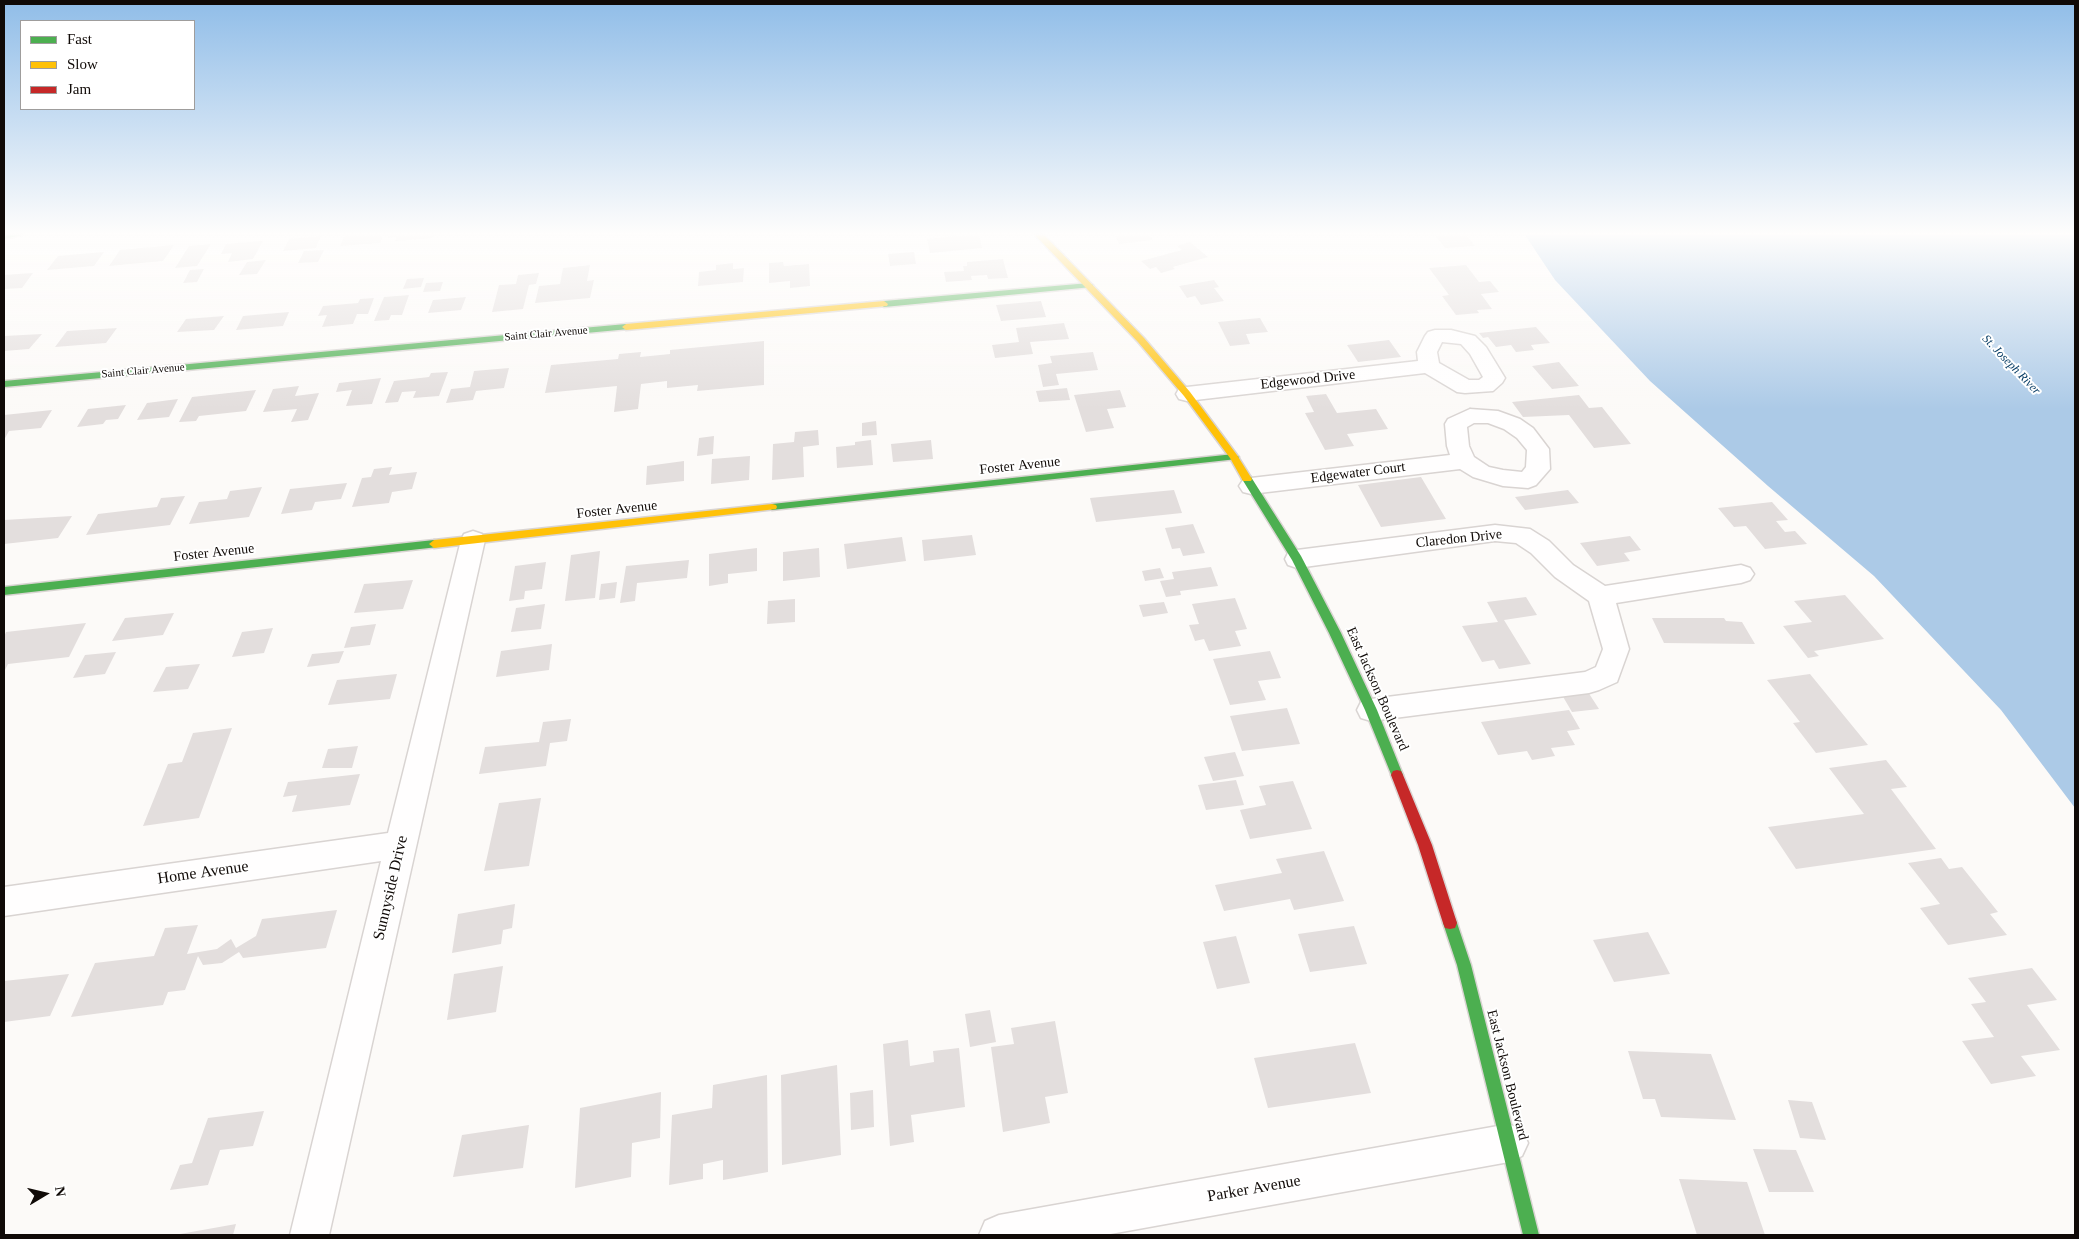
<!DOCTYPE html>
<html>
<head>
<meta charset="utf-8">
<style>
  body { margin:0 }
  #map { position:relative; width:2079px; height:1239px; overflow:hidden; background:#fcfaf8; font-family:Georgia,serif }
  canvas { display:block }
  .frame { position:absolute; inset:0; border:5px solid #100a07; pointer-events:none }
  .legend { position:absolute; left:20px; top:20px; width:175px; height:90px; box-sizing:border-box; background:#fff; border:1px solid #9f9d9c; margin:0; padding:6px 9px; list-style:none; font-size:15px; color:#100a07 }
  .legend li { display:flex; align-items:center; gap:10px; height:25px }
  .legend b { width:25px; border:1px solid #9f9d9c }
  .north { position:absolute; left:20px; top:1169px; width:50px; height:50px; -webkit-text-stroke:4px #fff; paint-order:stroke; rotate:81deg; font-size:14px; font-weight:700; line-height:20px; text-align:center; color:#100a07 }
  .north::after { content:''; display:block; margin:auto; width:18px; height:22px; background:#100a07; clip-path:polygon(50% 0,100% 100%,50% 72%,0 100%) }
</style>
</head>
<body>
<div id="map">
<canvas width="2079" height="1239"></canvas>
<div class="frame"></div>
<ul class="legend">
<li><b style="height:6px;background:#4caf50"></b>Fast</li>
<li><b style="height:6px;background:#ffc107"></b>Slow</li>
<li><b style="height:6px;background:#c62828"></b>Jam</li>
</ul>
<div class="north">N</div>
</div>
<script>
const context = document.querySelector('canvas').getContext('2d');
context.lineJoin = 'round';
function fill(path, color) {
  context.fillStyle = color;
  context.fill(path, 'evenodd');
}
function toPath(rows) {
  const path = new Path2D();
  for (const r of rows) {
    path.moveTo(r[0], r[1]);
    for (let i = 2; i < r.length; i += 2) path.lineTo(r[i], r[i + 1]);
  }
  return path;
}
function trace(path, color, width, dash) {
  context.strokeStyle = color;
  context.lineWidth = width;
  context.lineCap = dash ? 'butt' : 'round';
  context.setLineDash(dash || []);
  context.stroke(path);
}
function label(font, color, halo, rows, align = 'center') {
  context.font = font + ' Georgia,serif';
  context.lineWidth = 4;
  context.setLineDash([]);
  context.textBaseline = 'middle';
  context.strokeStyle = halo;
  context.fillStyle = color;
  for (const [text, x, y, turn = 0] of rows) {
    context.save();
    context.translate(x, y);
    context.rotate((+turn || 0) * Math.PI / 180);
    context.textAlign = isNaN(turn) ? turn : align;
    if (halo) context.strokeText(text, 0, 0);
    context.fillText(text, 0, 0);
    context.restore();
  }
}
fill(toPath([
  [1525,235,2075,235,2075,808,2001,710,1874,576,1768,486,1650,381,1555,280]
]), '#accae7');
fill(toPath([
  [345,235,383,235,380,243,340,246],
  [389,235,433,235,432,238,395,241,397,237,388,238],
  [967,235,979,235,982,248,930,253,927,239],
  [1115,235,1150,235,1153,240,1119,244],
  [1435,235,1466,235,1475,246,1445,248],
  [321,236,316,248,283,251,289,239],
  [263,241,253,259,228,262,232,253,221,254,226,244],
  [1190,242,1208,257,1173,267,1175,269,1161,273,1156,267,1150,269,1141,261,1182,250,1177,246],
  [211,244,197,266,175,268,189,246],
  [174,245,163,261,109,266,120,250],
  [324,250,318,262,298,263,304,251],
  [104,252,94,266,47,270,58,256],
  [914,252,916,264,890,266,888,254],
  [1003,259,1008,278,988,279,987,275,971,276,972,280,946,282,944,272,964,271,963,266,967,266,967,262],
  [266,260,257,274,239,275,247,262],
  [783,262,784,266,809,264,810,286,790,288,790,281,769,283,769,263],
  [733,263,733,269,744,268,743,282,698,286,699,272,716,270,716,265],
  [590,265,587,281,594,280,590,298,535,303,539,286,560,284,563,268],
  [1466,265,1479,282,1490,281,1499,292,1481,294,1492,309,1477,310,1479,313,1456,315,1442,296,1449,295,1429,268],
  [204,269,197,282,183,283,190,270],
  [33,273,22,288,4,289,4,275],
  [539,273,536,284,529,285,523,309,492,312,499,285,516,284,518,275],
  [424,278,421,287,403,289,407,279],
  [1214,280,1219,287,1214,288,1224,301,1201,305,1195,296,1187,298,1179,286],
  [443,282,440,291,423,292,426,283],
  [409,295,402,315,391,315,389,320,374,321,384,297],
  [466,297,461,310,428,313,433,300],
  [374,298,368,314,357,314,353,324,322,327,327,315,318,316,323,306,358,303,360,299],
  [1041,301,1046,317,1001,321,996,305],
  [289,312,283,326,236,330,243,316],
  [224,316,214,330,177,332,186,319],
  [1260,318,1268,332,1246,334,1250,344,1230,346,1218,322],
  [1064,323,1069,339,1030,342,1033,354,995,358,992,345,1019,342,1016,328],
  [1536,327,1550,343,1531,345,1534,350,1516,352,1511,345,1496,347,1488,337,1483,338,1479,333],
  [117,328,106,343,55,347,67,331],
  [42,334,29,349,4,351,4,336],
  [1389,340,1401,357,1358,362,1347,345],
  [764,341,764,385,697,391,698,385,667,388,667,381,641,384,638,409,614,412,617,386,545,393,551,365,618,359,619,354,641,352,640,357,670,354,670,350],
  [1093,352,1098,370,1056,374,1059,385,1043,387,1038,365,1052,363,1050,356],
  [1559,362,1579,386,1552,389,1532,366],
  [509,368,504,388,476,391,473,400,446,403,451,389,470,387,474,371],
  [448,372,439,396,413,398,416,391,402,392,398,402,385,403,394,381,429,377,431,373],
  [381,378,372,404,346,406,352,390,336,392,339,383],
  [299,386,295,396,319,393,308,420,291,422,297,409,263,412,273,389],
  [1067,388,1070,400,1039,402,1036,391],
  [256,390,246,411,199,416,196,421,179,422,192,397],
  [1120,390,1126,407,1107,409,1114,428,1086,432,1074,395],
  [1326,394,1337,413,1376,409,1388,429,1347,434,1354,446,1325,450,1305,413,1314,412,1306,396],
  [1579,395,1589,408,1602,407,1631,444,1594,448,1569,415,1523,417,1512,402],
  [178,399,169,417,137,420,147,403],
  [126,405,118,419,106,420,103,424,77,427,88,409],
  [52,410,41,428,9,431,4,440,4,415],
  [876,421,877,435,862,436,862,423],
  [818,430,819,445,803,447,804,477,772,480,773,444,794,442,795,432],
  [714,436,713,454,697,456,699,438],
  [871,440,873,465,837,468,836,447,855,445,855,442],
  [931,440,933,459,893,462,891,444],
  [750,456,749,480,711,484,712,459],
  [684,461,684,481,646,485,647,466],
  [392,467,389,475,417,472,412,489,392,492,389,503,352,507,362,478,371,477,374,469],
  [1421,477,1446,519,1381,527,1358,485],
  [347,483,341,499,315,502,312,510,281,514,290,489],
  [262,487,249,517,189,524,199,502,227,499,230,491],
  [1174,490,1182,513,1096,522,1090,498],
  [1568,490,1579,503,1525,510,1515,497],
  [185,496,170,525,86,535,98,514,157,507,161,498],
  [1772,502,1788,520,1776,521,1785,532,1795,531,1807,544,1765,549,1746,526,1734,527,1718,508],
  [72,516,58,538,4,544,4,520],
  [1193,524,1205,553,1183,556,1180,548,1172,549,1165,528],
  [972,535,976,555,924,561,922,540],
  [1630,536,1641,550,1624,553,1630,561,1597,566,1580,543],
  [902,537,906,561,847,569,844,544],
  [757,548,757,571,728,574,728,583,709,586,709,554],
  [819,548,820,577,783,581,783,552],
  [600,551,595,598,565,601,571,555],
  [689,560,687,578,637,583,635,601,620,603,626,566],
  [546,562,542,589,525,591,524,599,509,601,515,566],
  [1211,567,1218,586,1180,591,1181,595,1166,597,1160,581,1174,579,1172,572],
  [1160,568,1164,578,1145,581,1142,571],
  [413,580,403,609,354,613,364,584],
  [617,582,615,598,599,600,601,584],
  [1845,595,1884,639,1814,651,1819,656,1808,658,1783,626,1812,622,1794,601],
  [1526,597,1537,615,1504,620,1531,664,1499,669,1494,660,1482,662,1462,626,1498,622,1487,602],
  [1235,598,1247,629,1235,631,1241,646,1209,651,1204,639,1195,641,1189,625,1199,624,1192,604],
  [795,599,795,622,767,624,768,601],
  [1164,602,1168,613,1143,617,1139,605],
  [545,604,541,629,511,632,516,608],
  [174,613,163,635,112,641,125,618],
  [1652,618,1724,618,1726,621,1742,622,1755,644,1664,643],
  [86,623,69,657,8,664,4,672,4,637,6,632],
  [376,624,370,645,344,648,351,627],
  [273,628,264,653,232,657,242,632],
  [552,644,549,670,496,677,501,651],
  [344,651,339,663,307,667,312,654],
  [1270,651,1281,678,1258,681,1266,700,1230,705,1213,659],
  [116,652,105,674,73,678,85,655],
  [200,664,188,689,153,692,166,667],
  [397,674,390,699,328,705,337,680],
  [1810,674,1868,745,1816,753,1793,723,1800,722,1767,680],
  [1588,692,1599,709,1572,712,1562,695],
  [1287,708,1300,744,1242,751,1230,716],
  [1569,710,1580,729,1567,731,1575,745,1551,748,1555,756,1532,760,1527,751,1498,755,1481,722],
  [571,719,567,741,550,743,546,766,479,774,485,747,539,742,543,722],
  [232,728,199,818,143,826,168,764,182,762,193,733],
  [358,746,352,768,322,768,328,749],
  [1235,752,1244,776,1213,781,1204,757],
  [1886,760,1907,787,1891,789,1936,849,1796,869,1768,827,1864,814,1829,768],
  [360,774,350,805,292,812,297,795,283,797,288,782],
  [1236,780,1244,805,1206,810,1198,785],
  [1293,781,1312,829,1250,839,1240,810,1266,805,1259,786],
  [541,798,529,866,484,871,499,803],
  [1324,851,1344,901,1294,910,1290,899,1224,911,1215,885,1282,873,1276,859],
  [1941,858,1949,869,1962,867,1998,912,1990,914,2007,935,1948,945,1920,908,1940,904,1908,863],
  [515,904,512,928,503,930,501,944,452,953,458,914],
  [337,910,326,948,243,958,239,952,222,963,203,965,198,956,185,990,168,992,163,1005,71,1017,95,963,154,956,165,928,198,925,187,954,217,949,231,939,236,948,256,936,262,919],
  [1354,926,1367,964,1310,972,1298,934],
  [1648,932,1670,974,1614,982,1593,940],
  [1236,936,1250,983,1217,989,1203,942],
  [503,966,496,1012,447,1020,454,974],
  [2032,968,2057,1000,2027,1005,2060,1050,2021,1056,2036,1076,1991,1084,1962,1041,1994,1037,1971,1004,1986,1002,1968,978],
  [69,974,50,1016,4,1022,4,981],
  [990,1010,996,1042,970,1047,965,1014],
  [1055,1021,1068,1093,1045,1097,1050,1123,1003,1132,991,1047,1014,1044,1011,1028],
  [908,1040,910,1066,934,1062,933,1051,959,1048,965,1107,911,1115,914,1142,890,1146,883,1044],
  [1355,1043,1371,1093,1268,1108,1254,1058],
  [1628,1051,1711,1054,1736,1120,1661,1117,1655,1099,1643,1099],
  [837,1065,841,1155,782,1165,781,1075],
  [767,1075,768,1172,723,1180,723,1160,703,1164,703,1179,669,1185,672,1115,712,1108,713,1085],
  [873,1090,874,1127,851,1130,850,1093],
  [661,1092,660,1138,632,1143,631,1177,575,1188,580,1108],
  [1788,1100,1812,1102,1826,1140,1800,1138],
  [264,1111,253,1146,220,1150,208,1185,170,1190,180,1165,192,1163,208,1118],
  [529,1125,523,1168,453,1177,462,1135],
  [1753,1149,1796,1150,1814,1192,1769,1192],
  [1679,1179,1747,1182,1765,1235,1697,1235],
  [236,1224,233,1235,180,1235,180,1234]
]), '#e3dedd');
const street = toPath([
  [1435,330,1451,330,1475,336,1486,347,1505,378,1502,383,1493,391,1465,393,1457,392,1425,373,1187,401,1179,399,1176,394,1179,389,1187,387,1418,361,1417,352,1425,336,1428,332,1435,330],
  [1442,342,1461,344,1470,354,1483,377,1479,380,1469,380,1439,363,1437,352,1442,342],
  [1470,409,1498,411,1520,419,1533,428,1549,449,1550,469,1536,485,1528,488,1503,486,1473,477,1460,469,1251,494,1243,492,1239,486,1243,480,1251,478,1450,455,1447,446,1445,424,1448,419,1470,409],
  [1474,423,1488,423,1504,429,1517,438,1527,450,1526,467,1522,472,1503,470,1489,467,1474,457,1469,446,1467,427,1474,423],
  [1495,525,1530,529,1549,541,1573,565,1605,586,1741,565,1750,568,1754,574,1750,580,1741,583,1616,603,1629,649,1617,682,1599,690,1589,693,1371,721,1361,718,1357,710,1361,702,1371,699,1585,672,1596,667,1603,649,1589,601,1555,577,1531,553,1516,543,1495,541,1297,568,1288,565,1285,559,1288,553,1297,550,1495,525],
  [473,531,482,534,485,540,329,1235,290,1235,381,861,4,916,4,887,388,833,461,540,464,534,473,531],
  [1509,1124,1522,1130,1528,1143,1522,1156,1509,1162,1105,1235,979,1235,985,1221,999,1215,1509,1124]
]);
const fast = toPath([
  [4,235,22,235,4,239,4,235],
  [1089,283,1093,285,1092,287,884,307,880,304,884,301,1089,283],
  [626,324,630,327,629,329,4,387,4,381,626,324],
  [1234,454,1239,457,1237,459,772,510,767,507,772,504,1234,454],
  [1247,476,1251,477,1301,556,1341,633,1377,710,1403,775,1401,779,1397,780,1393,779,1365,710,1329,633,1292,560,1242,479,1247,476],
  [434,540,438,541,439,544,438,547,4,595,4,587,434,540],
  [1450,917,1455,918,1457,923,1471,965,1539,1235,1523,1235,1457,965,1443,923,1445,918,1450,917]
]);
const slow = toPath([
  [1035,235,1044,235,1144,338,1190,392,1237,455,1252,479,1251,481,1243,481,1230,458,1184,396,1138,342,1035,235],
  [884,301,888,304,887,306,626,330,622,327,626,324,884,301],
  [772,504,776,505,777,507,776,509,434,548,429,544,434,540,772,504]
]);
const jam = toPath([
  [1397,770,1401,771,1403,775,1432,845,1457,923,1455,928,1450,929,1445,928,1443,923,1418,845,1391,775,1393,771,1397,770]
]);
trace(street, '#d9d4d2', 3);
trace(fast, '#d9d4d2', 3);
trace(slow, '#d9d4d2', 3);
trace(jam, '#d9d4d2', 3);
fill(street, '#fffefe');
fill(fast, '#4caf50');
fill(slow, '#ffc107');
fill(jam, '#c62828');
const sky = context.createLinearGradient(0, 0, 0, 409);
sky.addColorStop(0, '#90bde8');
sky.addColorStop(0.57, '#fefdfc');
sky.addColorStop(1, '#fefdfc00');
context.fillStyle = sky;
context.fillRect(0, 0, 2079, 409);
label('11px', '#100a07', '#fff', [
  ["Saint Clair Avenue",546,334,-5],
  ["Saint Clair Avenue",143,371,-5]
]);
label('italic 12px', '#083d65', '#fff', [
  ["St. Joseph River",2011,365,46]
]);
label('14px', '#100a07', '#fff', [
  ["Edgewood Drive",1308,380,-6],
  ["Foster Avenue",1020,466,-6],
  ["Edgewater Court",1358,473,-7],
  ["Foster Avenue",617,510,-6],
  ["Claredon Drive",1459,539,-6],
  ["Foster Avenue",214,553,-6],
  ["East Jackson Boulevard",1377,689,66],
  ["East Jackson Boulevard",1507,1075,76]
]);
label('16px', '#100a07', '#fff', [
  ["Home Avenue",203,873,-8],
  ["Sunnyside Drive",391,888,-77],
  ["Parker Avenue",1254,1189,-10]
]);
</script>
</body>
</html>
